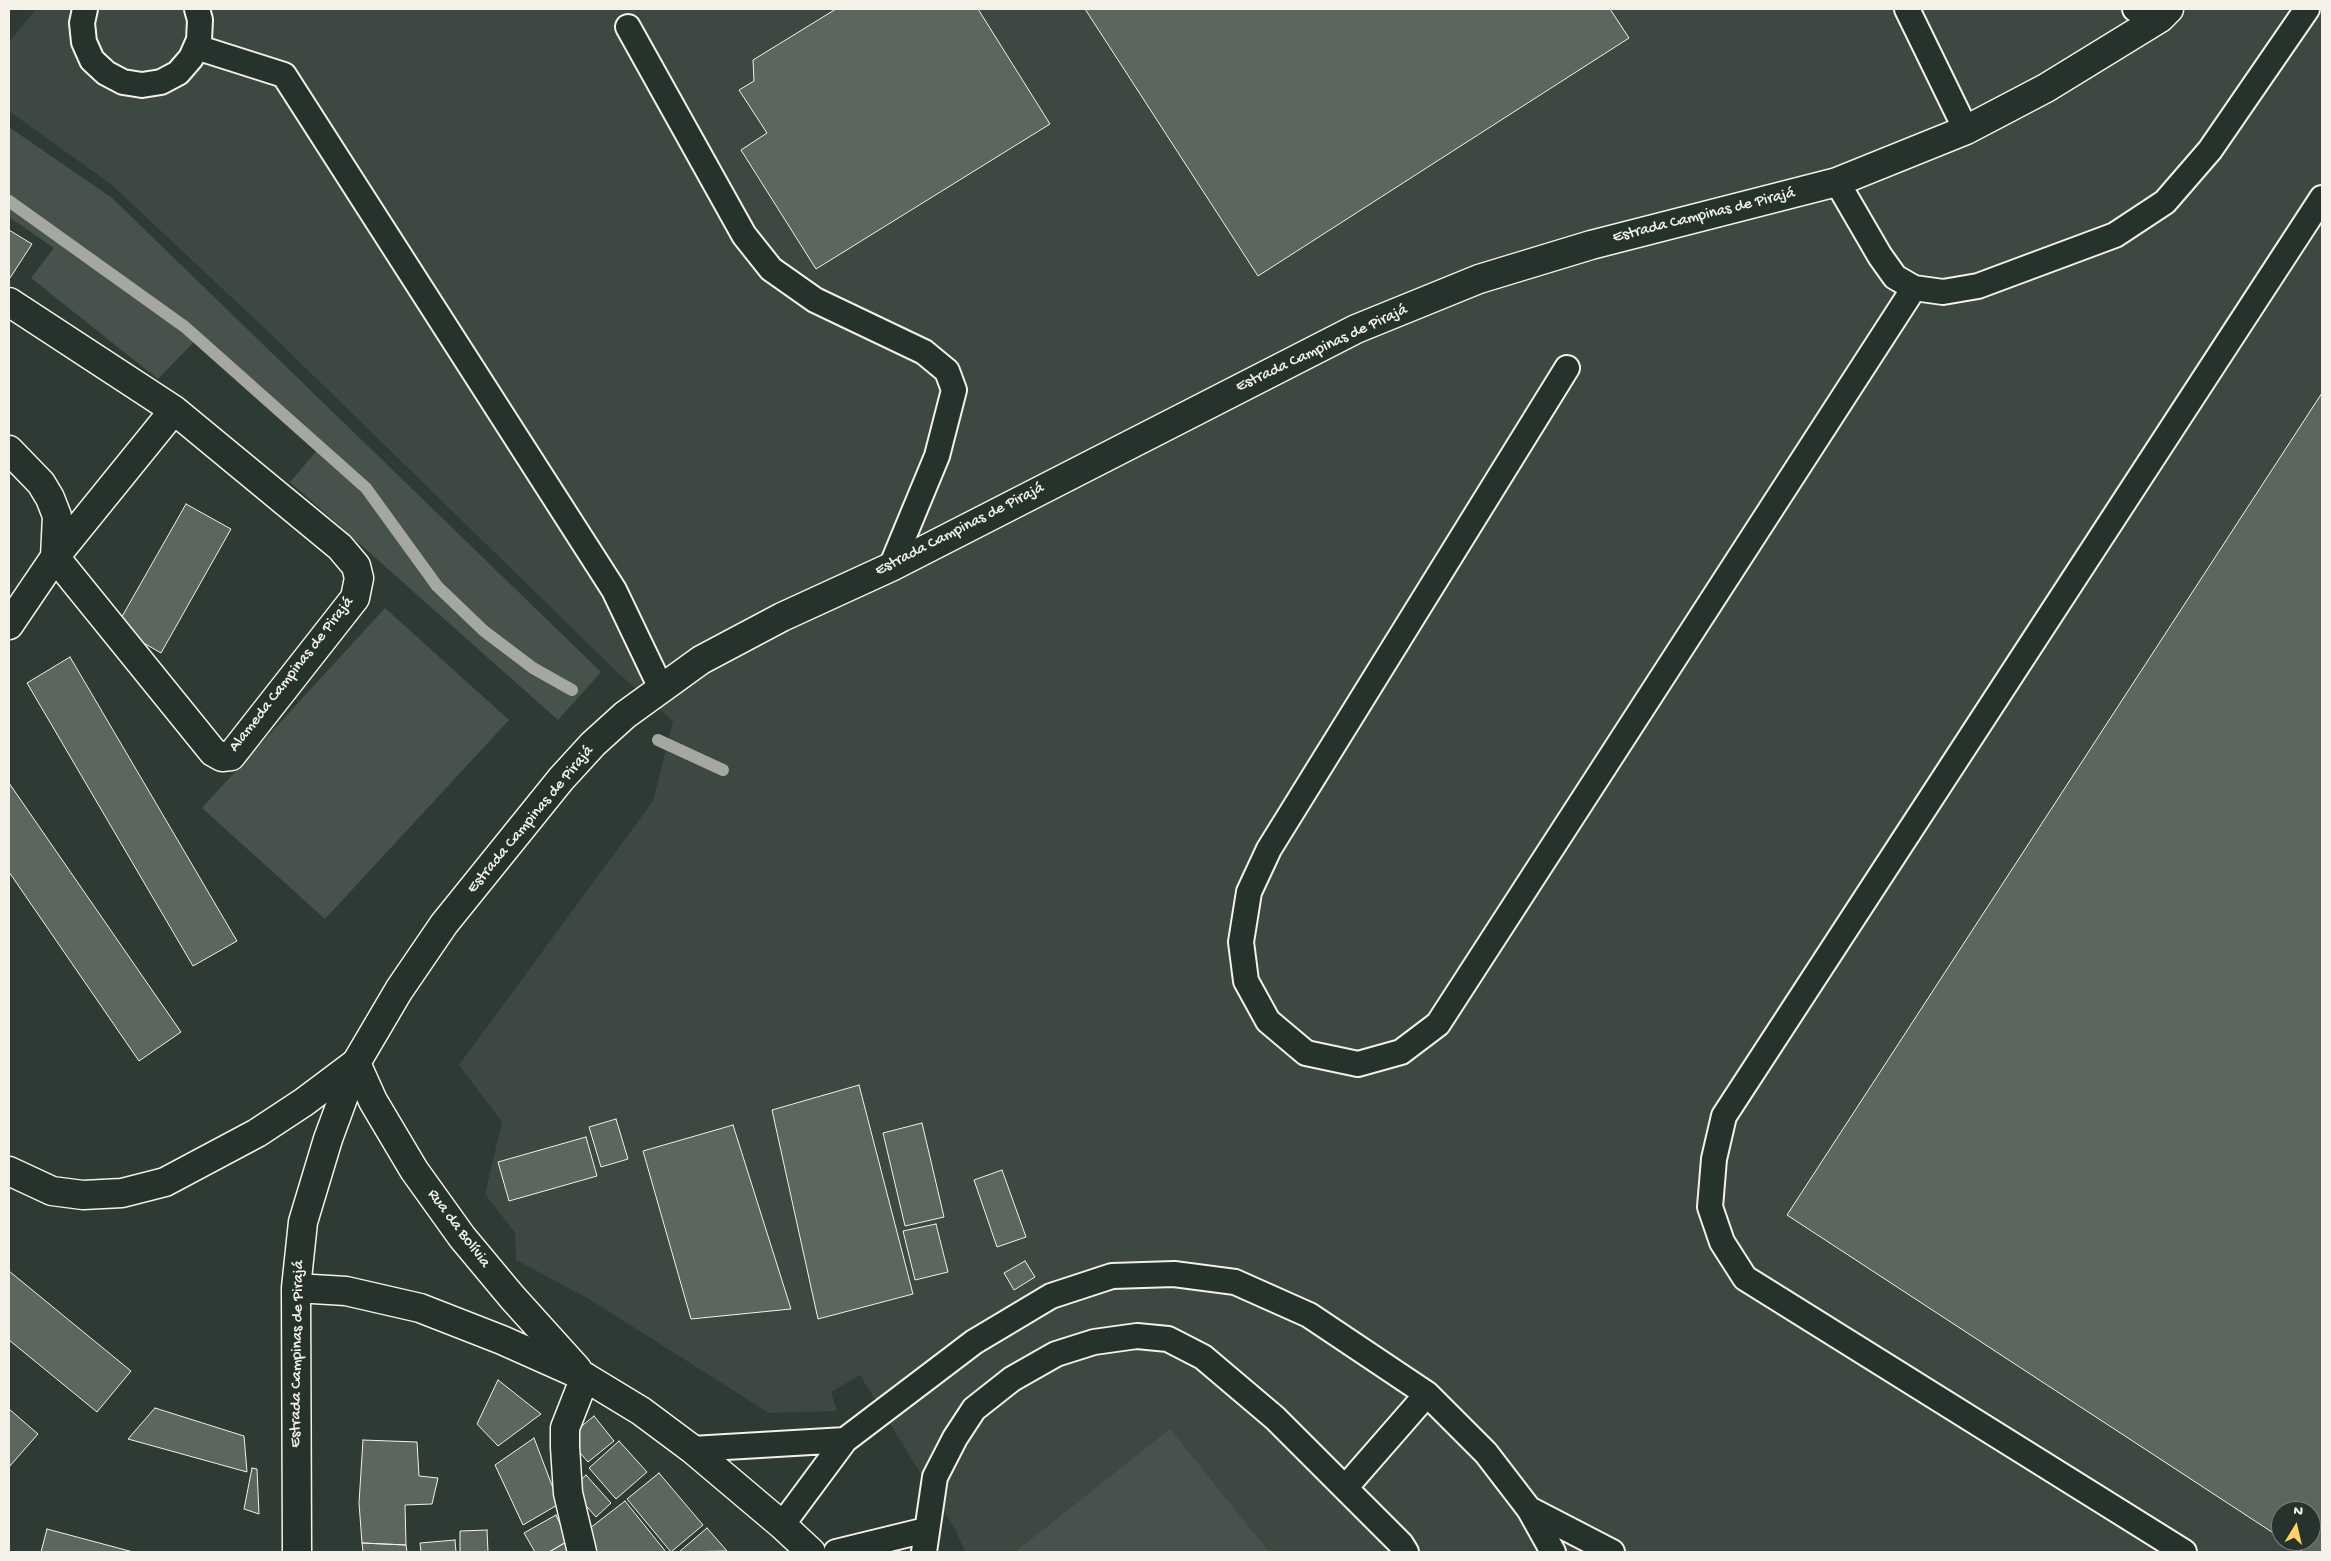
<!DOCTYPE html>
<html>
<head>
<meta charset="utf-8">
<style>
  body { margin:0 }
  #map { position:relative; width:2331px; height:1561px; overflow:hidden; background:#2e3b34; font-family:"Gochi Hand",sans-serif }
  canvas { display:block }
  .frame { position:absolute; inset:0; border:10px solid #f4f1e8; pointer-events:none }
  .north { position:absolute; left:2271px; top:1501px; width:50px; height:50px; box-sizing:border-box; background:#26332d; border:1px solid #787f78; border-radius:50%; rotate:9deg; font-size:14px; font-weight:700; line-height:20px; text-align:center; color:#f4f1e8 }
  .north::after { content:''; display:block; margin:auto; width:18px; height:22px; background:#ffd166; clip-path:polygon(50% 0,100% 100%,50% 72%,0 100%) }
</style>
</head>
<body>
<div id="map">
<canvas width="2331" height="1561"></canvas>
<div class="frame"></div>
<div class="north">N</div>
</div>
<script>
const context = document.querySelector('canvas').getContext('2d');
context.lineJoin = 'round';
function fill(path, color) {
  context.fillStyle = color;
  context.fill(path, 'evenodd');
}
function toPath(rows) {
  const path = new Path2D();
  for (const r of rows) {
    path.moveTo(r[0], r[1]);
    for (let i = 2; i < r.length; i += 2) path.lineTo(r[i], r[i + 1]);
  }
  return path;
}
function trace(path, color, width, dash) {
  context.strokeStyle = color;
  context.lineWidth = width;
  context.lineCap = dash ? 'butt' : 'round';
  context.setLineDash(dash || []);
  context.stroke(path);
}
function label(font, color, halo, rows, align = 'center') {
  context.font = font + ' "Gochi Hand",sans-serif';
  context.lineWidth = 4;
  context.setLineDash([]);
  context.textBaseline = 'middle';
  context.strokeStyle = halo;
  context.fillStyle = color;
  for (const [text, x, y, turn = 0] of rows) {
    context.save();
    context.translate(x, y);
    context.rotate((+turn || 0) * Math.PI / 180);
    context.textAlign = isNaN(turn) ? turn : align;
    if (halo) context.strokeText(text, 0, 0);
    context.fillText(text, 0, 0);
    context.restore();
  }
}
fill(toPath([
  [36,9,2322,9,2322,1552,965,1552,956,1531,860,1375,831,1392,837,1411,769,1413,589,1299,516,1260,515,1233,485,1194,502,1122,459,1065,653,801,673,721,617,672,276,339,112,185,9,111,9,42],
  [2281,1511,2311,1511,2311,1541,2281,1541]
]), '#3c4841');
fill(toPath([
  [9,127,112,198,601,672,558,720,290,482,320,447,194,342,158,379,31,278,54,248,9,217],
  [385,608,509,720,325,919,202,808],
  [1170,1429,1269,1552,1015,1552]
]), '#48524c');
trace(toPath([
  [9,201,185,327,366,488,437,586,484,631,533,668,572,690],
  [658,740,723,770]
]), '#a4a8a0', 12);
const building = toPath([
  [836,9,978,9,1050,124,816,269,741,150,767,133,739,90,754,81,753,60,836,9],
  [1085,9,1610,9,1629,38,1258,276,1085,9],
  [9,230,32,244,10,278,9,278,9,230],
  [2322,393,2322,1552,2303,1552,2286,1541,2311,1541,2311,1511,2281,1511,2281,1538,1787,1215,2322,393],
  [186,504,231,529,161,653,116,627,186,504],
  [70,657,237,941,193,966,27,683,70,657],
  [9,783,181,1032,139,1061,9,872,9,783],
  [859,1085,913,1294,818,1319,772,1110,859,1085],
  [616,1119,628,1159,601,1167,589,1127,616,1119],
  [922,1123,944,1217,905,1226,883,1133,922,1123],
  [733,1125,791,1309,691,1319,643,1151,733,1125],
  [586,1137,597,1176,509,1201,498,1162,586,1137],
  [1002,1170,1026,1237,997,1247,974,1180,1002,1170],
  [936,1224,948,1272,915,1280,903,1231,936,1224],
  [1025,1261,1035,1277,1014,1290,1004,1273,1025,1261],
  [9,1271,131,1371,97,1412,9,1340,9,1271],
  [498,1380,541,1414,498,1446,477,1424,498,1380],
  [155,1408,244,1436,247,1472,128,1439,155,1408],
  [9,1409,38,1434,9,1467,9,1409],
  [594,1416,614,1441,588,1462,567,1438,594,1416],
  [534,1438,559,1504,523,1525,495,1465,534,1438],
  [363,1440,417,1442,419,1476,438,1478,432,1504,405,1505,406,1545,362,1543,359,1503,363,1440],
  [619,1441,647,1472,616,1499,589,1468,619,1441],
  [252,1468,257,1469,259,1514,244,1509,252,1468],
  [659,1473,703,1525,671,1552,627,1499,659,1473],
  [586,1475,611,1503,596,1517,571,1489,586,1475],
  [625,1501,666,1552,594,1552,591,1549,595,1545,585,1532,625,1501],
  [556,1515,568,1541,549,1552,535,1552,524,1533,556,1515],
  [707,1528,727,1551,679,1552,707,1528],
  [47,1529,133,1552,41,1552,47,1529],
  [487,1530,488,1552,460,1552,460,1531,487,1530],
  [455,1540,456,1552,421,1552,420,1543,455,1540],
  [568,1541,574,1552,549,1552,568,1541],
  [362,1543,406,1545,407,1552,363,1552,362,1543]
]);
fill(building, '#5c655e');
trace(building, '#f4f1e8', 1);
const service = toPath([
  [85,9,82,23,84,42,92,60,106,73,123,82,142,85,161,82,178,73,191,58,199,40,200,20,197,9],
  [1907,9,1966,130],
  [2135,9,2160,18],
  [628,27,744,235,771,269,815,300,924,352,947,371,954,390,937,456,891,567],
  [196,47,284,75,614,590,661,688],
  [1837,182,1880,256,1895,277,1914,288,1943,292,1978,286,2115,235,2165,202,2210,150,2307,9],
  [1567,368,1269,849,1249,892,1241,942,1246,981,1268,1021,1306,1053,1358,1064,1401,1052,1438,1024,1914,288],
  [692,1449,845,1440],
  [1345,1488,1427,1394],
  [1529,1509,1612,1552],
  [782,1525,845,1440,974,1342,1051,1296,1112,1276,1174,1274,1235,1282,1309,1315,1427,1394,1486,1453,1529,1509,1553,1552],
  [836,1552,926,1530],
  [924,1552,935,1477,955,1438,974,1409,1012,1379,1056,1354,1094,1342,1137,1336,1168,1339,1203,1357,1275,1418,1401,1544,1406,1552],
  [2184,1552,1745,1278,1722,1242,1710,1207,1714,1159,1724,1116,2322,198]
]);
const minor = toPath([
  [9,302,174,410,340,547,356,566,359,578,355,598,231,756,222,757,213,752,55,557,57,516,50,498,41,483,9,450],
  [9,625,55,557,174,410],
  [9,1171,52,1191,83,1195,122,1193,165,1182,257,1133,304,1102,356,1063],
  [582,1552,568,1493,565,1447,565,1428,585,1377]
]);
const secondary = toPath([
  [356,1063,373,1101,414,1170,462,1237,512,1297,577,1369],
  [296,1288,346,1291,420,1308,502,1340,585,1377,641,1411,692,1449,782,1525,811,1552],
  [297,1552,296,1288,303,1222,328,1139,356,1063,399,990,444,924,561,779,593,744,625,715,701,660,782,617,891,567,1356,329,1479,279,1591,245,1837,182,1966,130,2046,88,2160,18,2169,9]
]);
trace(service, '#f4f1e8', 28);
trace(minor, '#f4f1e8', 31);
trace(secondary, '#f4f1e8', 31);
trace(service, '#26332d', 24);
trace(minor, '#26332d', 28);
trace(secondary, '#26332d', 28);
label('16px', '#f4f1e8', '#26332d', [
  ["Estrada Campinas de Pirajá",1704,216,-14],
  ["Estrada Campinas de Pirajá",1322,349,-25],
  ["Estrada Campinas de Pirajá",960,530,-27],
  ["Alameda Campinas de Pirajá",292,675,-52],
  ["Estrada Campinas de Pirajá",531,820,-50],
  ["Rua da Bolívia",458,1229,53],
  ["Estrada Campinas de Pirajá",298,1354,-89]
]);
</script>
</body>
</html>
